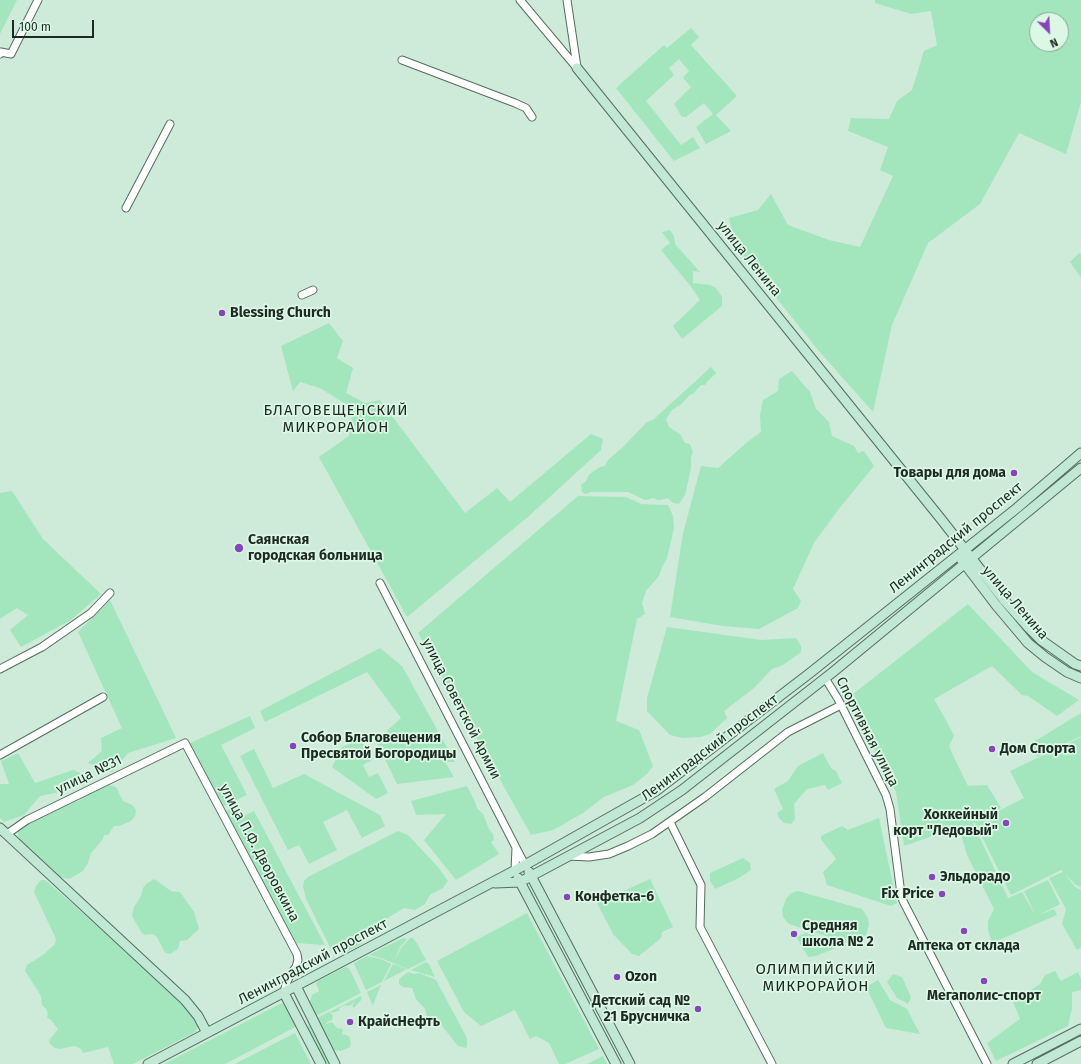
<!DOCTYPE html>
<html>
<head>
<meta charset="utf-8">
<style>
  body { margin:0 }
  #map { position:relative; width:1081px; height:1064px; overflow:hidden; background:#ceead8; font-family:"Fira Sans",sans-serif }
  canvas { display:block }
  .north { position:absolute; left:1029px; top:12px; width:40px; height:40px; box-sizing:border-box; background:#dbf8e5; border:1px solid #8fa597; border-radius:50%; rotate:156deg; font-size:11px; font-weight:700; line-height:16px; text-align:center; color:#1e2922 }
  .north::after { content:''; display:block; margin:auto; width:14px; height:18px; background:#8845ba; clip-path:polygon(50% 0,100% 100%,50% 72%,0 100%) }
  .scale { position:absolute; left:12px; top:20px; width:82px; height:18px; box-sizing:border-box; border:2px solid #1e2922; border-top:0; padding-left:5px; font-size:12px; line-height:14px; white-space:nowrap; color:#1e2922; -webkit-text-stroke:3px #dbf8e5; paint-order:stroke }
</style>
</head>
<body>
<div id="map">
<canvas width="1081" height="1064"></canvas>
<div class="north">N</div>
<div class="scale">100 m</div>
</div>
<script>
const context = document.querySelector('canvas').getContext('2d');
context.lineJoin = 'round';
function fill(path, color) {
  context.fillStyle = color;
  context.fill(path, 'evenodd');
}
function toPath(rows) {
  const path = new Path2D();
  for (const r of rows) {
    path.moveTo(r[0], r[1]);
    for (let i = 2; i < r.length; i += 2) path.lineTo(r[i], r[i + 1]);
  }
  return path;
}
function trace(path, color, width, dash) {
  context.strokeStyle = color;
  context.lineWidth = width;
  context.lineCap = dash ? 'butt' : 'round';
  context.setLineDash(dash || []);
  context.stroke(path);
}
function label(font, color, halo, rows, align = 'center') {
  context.font = font + ' "Fira Sans",sans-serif';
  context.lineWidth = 3.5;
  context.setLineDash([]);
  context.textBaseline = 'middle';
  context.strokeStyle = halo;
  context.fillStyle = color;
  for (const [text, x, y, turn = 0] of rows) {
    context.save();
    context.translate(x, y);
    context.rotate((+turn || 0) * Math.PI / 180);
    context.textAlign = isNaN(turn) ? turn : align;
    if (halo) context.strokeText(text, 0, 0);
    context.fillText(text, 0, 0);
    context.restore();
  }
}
fill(toPath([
  [0,0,17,0,0,34],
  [875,0,1081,0,1081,102,1066,154,1019,133,980,204,928,243,892,325,873,412,818,350,735,246,729,218,758,210,771,194,788,225,829,240,860,247,893,176,880,170,888,147,848,131,851,118,889,119,897,101,912,90,924,51,937,45,931,11,911,14,875,3],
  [1037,20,1061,20,1061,44,1037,44],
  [691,28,699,37,691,45,737,96,716,115,731,131,706,144,696,127,713,114,704,103,686,117,682,117,674,104,691,87,683,78,689,71,679,59,669,68,674,75,646,101,681,145,693,137,700,148,674,161,616,88,664,45,667,48],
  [670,230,674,236,675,244,700,272,693,271,693,283,710,285,716,288,722,297,722,306,682,339,673,326,700,300,692,288,661,250,670,243,662,232],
  [1079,253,1081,254,1081,278,1070,262],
  [329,323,343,341,337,358,353,368,346,393,365,403,380,400,465,513,497,488,510,502,591,434,603,439,601,450,529,516,407,617,319,457,349,436,353,409,320,388,300,382,293,391,281,346],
  [711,367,716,373,707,382,705,385,702,385,699,387,693,394,690,395,680,405,672,410,666,419,669,427,680,434,685,443,690,444,693,452,691,457,691,468,685,495,679,504,673,503,668,498,660,500,657,500,654,498,645,500,628,492,591,492,586,494,582,492,581,485,587,480,588,476,591,473,600,467,605,466,608,460,623,447,646,423,654,419],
  [792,371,810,392,816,409,829,422,832,436,854,446,858,453,864,451,874,466,838,510,814,543,793,589,801,601,798,608,759,629,723,626,670,617,683,533,701,466,718,468,746,443,761,432,760,416,763,400,778,391,779,379],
  [12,491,43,539,101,594,71,620,21,647,10,630,28,615,17,608,0,619,0,493],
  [578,496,626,497,641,504,668,505,673,516,674,528,667,558,662,567,659,576,646,591,642,603,645,614,637,619,616,721,639,730,653,766,647,774,633,785,604,797,583,813,553,830,531,835,418,633],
  [110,600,176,738,128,753,112,772,88,763,102,751,101,738,122,728,78,632],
  [968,604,1032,672,1079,700,1057,716,1028,696,1022,695,992,666,934,699,954,735,949,747,968,786,987,785,1001,808,977,822,1024,798,1010,771,1081,737,1081,887,1076,885,1065,874,1075,887,1081,890,1081,947,1077,950,1062,924,1066,909,1049,878,1063,872,1061,869,1061,870,1011,895,975,823,973,823,1008,898,1022,892,1036,916,1024,891,1048,880,1060,904,1039,915,1054,909,1057,915,992,943,988,930,988,921,994,909,967,855,959,827,904,846,896,792,848,698],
  [667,627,761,640,796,638,801,646,801,652,783,665,772,669,754,688,724,711,727,718,710,734,700,737,683,738,670,735,647,711,647,698],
  [380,648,402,666,455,762,445,762,454,777,397,784,376,741,401,718,367,672,265,722,260,711],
  [1081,713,1081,736,1037,757,1030,744],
  [250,716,255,728,221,745,247,795,221,807,188,744],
  [361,739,372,760,363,765,369,777,378,773,388,793,376,799,332,767,342,747],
  [254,749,273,788,304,774,380,815,385,826,362,838,347,810,323,822,337,850,309,864,299,845,288,850,240,756],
  [18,753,35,783,73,770,93,778,70,790,40,796,24,815,4,822,0,818,0,784,9,784,1,761],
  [823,753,831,768,836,771,842,783,828,790,825,785,807,789,794,804,795,819,791,824,784,823,779,818,777,813,783,809,774,789,788,781,798,766],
  [105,784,116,787,123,801,132,805,136,810,135,816,131,821,119,826,114,826,108,835,104,835,103,839,91,853,88,863,83,871,69,879,61,877,19,839,18,833,21,827,32,821,82,799,90,791],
  [467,786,475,802,477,808,483,814,489,829,493,834,494,840,491,842,499,854,456,880,424,840,446,814,416,815,411,801],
  [236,806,242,817,254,811,325,945,296,943,226,811],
  [879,818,897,903,891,906,827,885,823,872,836,859,821,839,821,836,842,826,848,830],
  [398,831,408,835,438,867,448,881,443,888,430,895,425,904,415,910,404,908,378,924,371,931,368,937,360,945,342,954,331,951,328,943,306,899,303,886,304,881,308,877],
  [743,858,750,863,751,870,739,878,715,889,710,881,710,873],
  [154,879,171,891,180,892,194,912,199,929,187,940,180,941,178,949,170,954,166,953,164,951,157,937,152,934,145,935,142,933,132,916,134,907,141,896,143,888,146,884],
  [650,879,673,927,662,932,661,938,639,956,632,954,613,934,597,903],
  [41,880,45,880,51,885,148,971,188,1009,195,1018,197,1023,198,1027,195,1032,133,1064,114,1064,108,1047,83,1053,80,1048,74,1046,60,1049,55,1048,49,1043,50,1039,58,1029,51,1020,47,1018,48,1014,46,1009,42,1005,41,996,25,971,27,965,43,955,55,944,56,939,34,892,36,886],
  [798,891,862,909,868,918,869,925,866,935,858,942,848,943,789,924,783,917,782,910,786,899,791,893],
  [527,913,599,1049,565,1064,559,1064,549,1043,536,1036,530,1039,515,1010,481,1026,464,1012,437,961],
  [806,933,833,941,836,948,816,956,808,957,796,937],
  [403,938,407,939,400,947,393,963,381,958,369,955],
  [410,938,413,938,418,945,426,960,408,969,393,963,401,948],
  [367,956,381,959,391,964,382,982,366,990,355,966,354,963],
  [426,962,429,964,435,977,411,970],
  [393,964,407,969,384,981],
  [347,967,350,970,361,993,314,1017,309,1006,312,995,319,991,316,983,318,981,343,968],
  [1055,971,1061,981,1078,972,1081,979,1081,990,1072,992,1072,1008,1068,1026,996,1061,987,1043,1020,1019,1013,1002,1040,984,1045,975],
  [408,972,414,974,419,973,436,980,467,1038,467,1048,458,1046,439,1022,433,1023,427,1017,425,1009,416,999,412,988,403,987,399,984,399,979],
  [893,974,902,977,911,997,908,1004,897,998,887,982],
  [878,980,890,1000,907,1009,920,1034,886,1028,866,987],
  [381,985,373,1005,372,1004,367,992],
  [361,996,362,999,354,1008,352,1006,355,1000,351,1005,346,1006,345,1005,339,1008,340,1010,334,1013,330,1012,330,1013,333,1015,332,1020,326,1023,326,1024,332,1022,338,1029,341,1028,343,1030,342,1034,349,1036,351,1043,350,1047,341,1051,334,1050,315,1019],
  [284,1003,287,1004,299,1025,225,1064,164,1064,280,1004],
  [309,1025,325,1055,331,1064,325,1064,307,1027],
  [295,1033,311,1064,235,1064],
  [603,1056,607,1064,587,1064]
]), '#a3e6be');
const street = toPath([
  [520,0,577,68],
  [567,0,577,67],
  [0,54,1,52,11,54,38,0],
  [402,60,515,103,526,108,532,117],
  [126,208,170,124],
  [302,295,313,290],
  [380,583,525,865],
  [0,669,42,647,91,613,110,593],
  [825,678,838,699,886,795,890,809,901,894,903,901,987,1064],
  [0,755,103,697],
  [670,822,701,885,700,927,772,1064],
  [7,834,27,820,185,743,297,954,298,960,296,967,290,975,286,984,284,993],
  [568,856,589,857,609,854,628,846,652,834,705,797,788,732,841,705],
  [515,871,516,848]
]);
const secondary = toPath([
  [577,68,941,519,1004,600,1028,627,1041,640,1075,664,1081,666],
  [961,559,996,605,1028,643,1045,657,1067,672,1081,678],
  [0,828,185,1000,198,1016,207,1033],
  [529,872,630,1064],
  [518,878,616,1064],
  [495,883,520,882,640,818,682,790,833,672,1081,468],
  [296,986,335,1064],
  [284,993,321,1064],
  [148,1064,525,865,656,791,810,673,1017,508,1081,453],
  [1013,1064,1081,1029],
  [1037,1064,1081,1041]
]);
trace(street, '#546d5e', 9);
trace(secondary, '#546d5e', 11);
trace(street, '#fff', 7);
trace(secondary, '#c1e8d5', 9);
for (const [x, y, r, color] of [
  [222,313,4,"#8845ba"],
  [1014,473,4,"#8845ba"],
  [239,548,5,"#8845ba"],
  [293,746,4,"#8845ba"],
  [992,749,4,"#8845ba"],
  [1006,823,4,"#8845ba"],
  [932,877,4,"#8845ba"],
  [942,894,4,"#8845ba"],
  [567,897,4,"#8845ba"],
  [964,931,4,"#8845ba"],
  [794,934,4,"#8845ba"],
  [617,977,4,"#8845ba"],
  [984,981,4,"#8845ba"],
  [698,1009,4,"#8845ba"],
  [350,1022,4,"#8845ba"]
]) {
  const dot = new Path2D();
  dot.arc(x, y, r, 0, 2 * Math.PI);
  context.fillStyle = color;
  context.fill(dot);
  trace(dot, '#dbf8e5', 1.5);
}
label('14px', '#1e2922', '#dbf8e5', [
  ["улица Ленина",749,259,51],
  ["Ленинградский проспект",956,538,-39],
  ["улица Ленина",1015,603,49],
  ["улица Советской Армии",461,709,63],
  ["Спортивная улица",867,732,63],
  ["Ленинградский проспект",710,748,-37],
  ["улица №31",89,775,-26],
  ["улица П.Ф. Дворовкина",259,853,62],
  ["Ленинградский проспект",313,962,-28]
]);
label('bold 14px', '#1e2922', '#dbf8e5', [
  ["Blessing Church",230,313],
  ["Товары для дома",1006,473,"right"],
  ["Саянская",248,540],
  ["городская больница",248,556],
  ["Собор Благовещения",301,738],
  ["Пресвятой Богородицы",301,754],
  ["Дом Спорта",1000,749],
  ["Хоккейный",998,815,"right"],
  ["корт \"Ледовый\"",998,831,"right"],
  ["Эльдорадо",940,877],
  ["Fix Price",934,894,"right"],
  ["Конфетка-6",575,897],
  ["Средняя",802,926],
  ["школа № 2",802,942],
  ["Аптека от склада",964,946,"center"],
  ["Ozon",625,977],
  ["Мегаполис-спорт",984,996,"center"],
  ["Детский сад №",690,1001,"right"],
  ["21 Брусничка",690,1017,"right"],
  ["КрайсНефть",358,1022]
], 'left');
context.letterSpacing = '1px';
label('15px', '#1e2922', '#dbf8e5', [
  ["БЛАГОВЕЩЕНСКИЙ",336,411],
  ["МИКРОРАЙОН",336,428],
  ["ОЛИМПИЙСКИЙ",816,970],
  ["МИКРОРАЙОН",816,987]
]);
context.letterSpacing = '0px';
</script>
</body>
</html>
